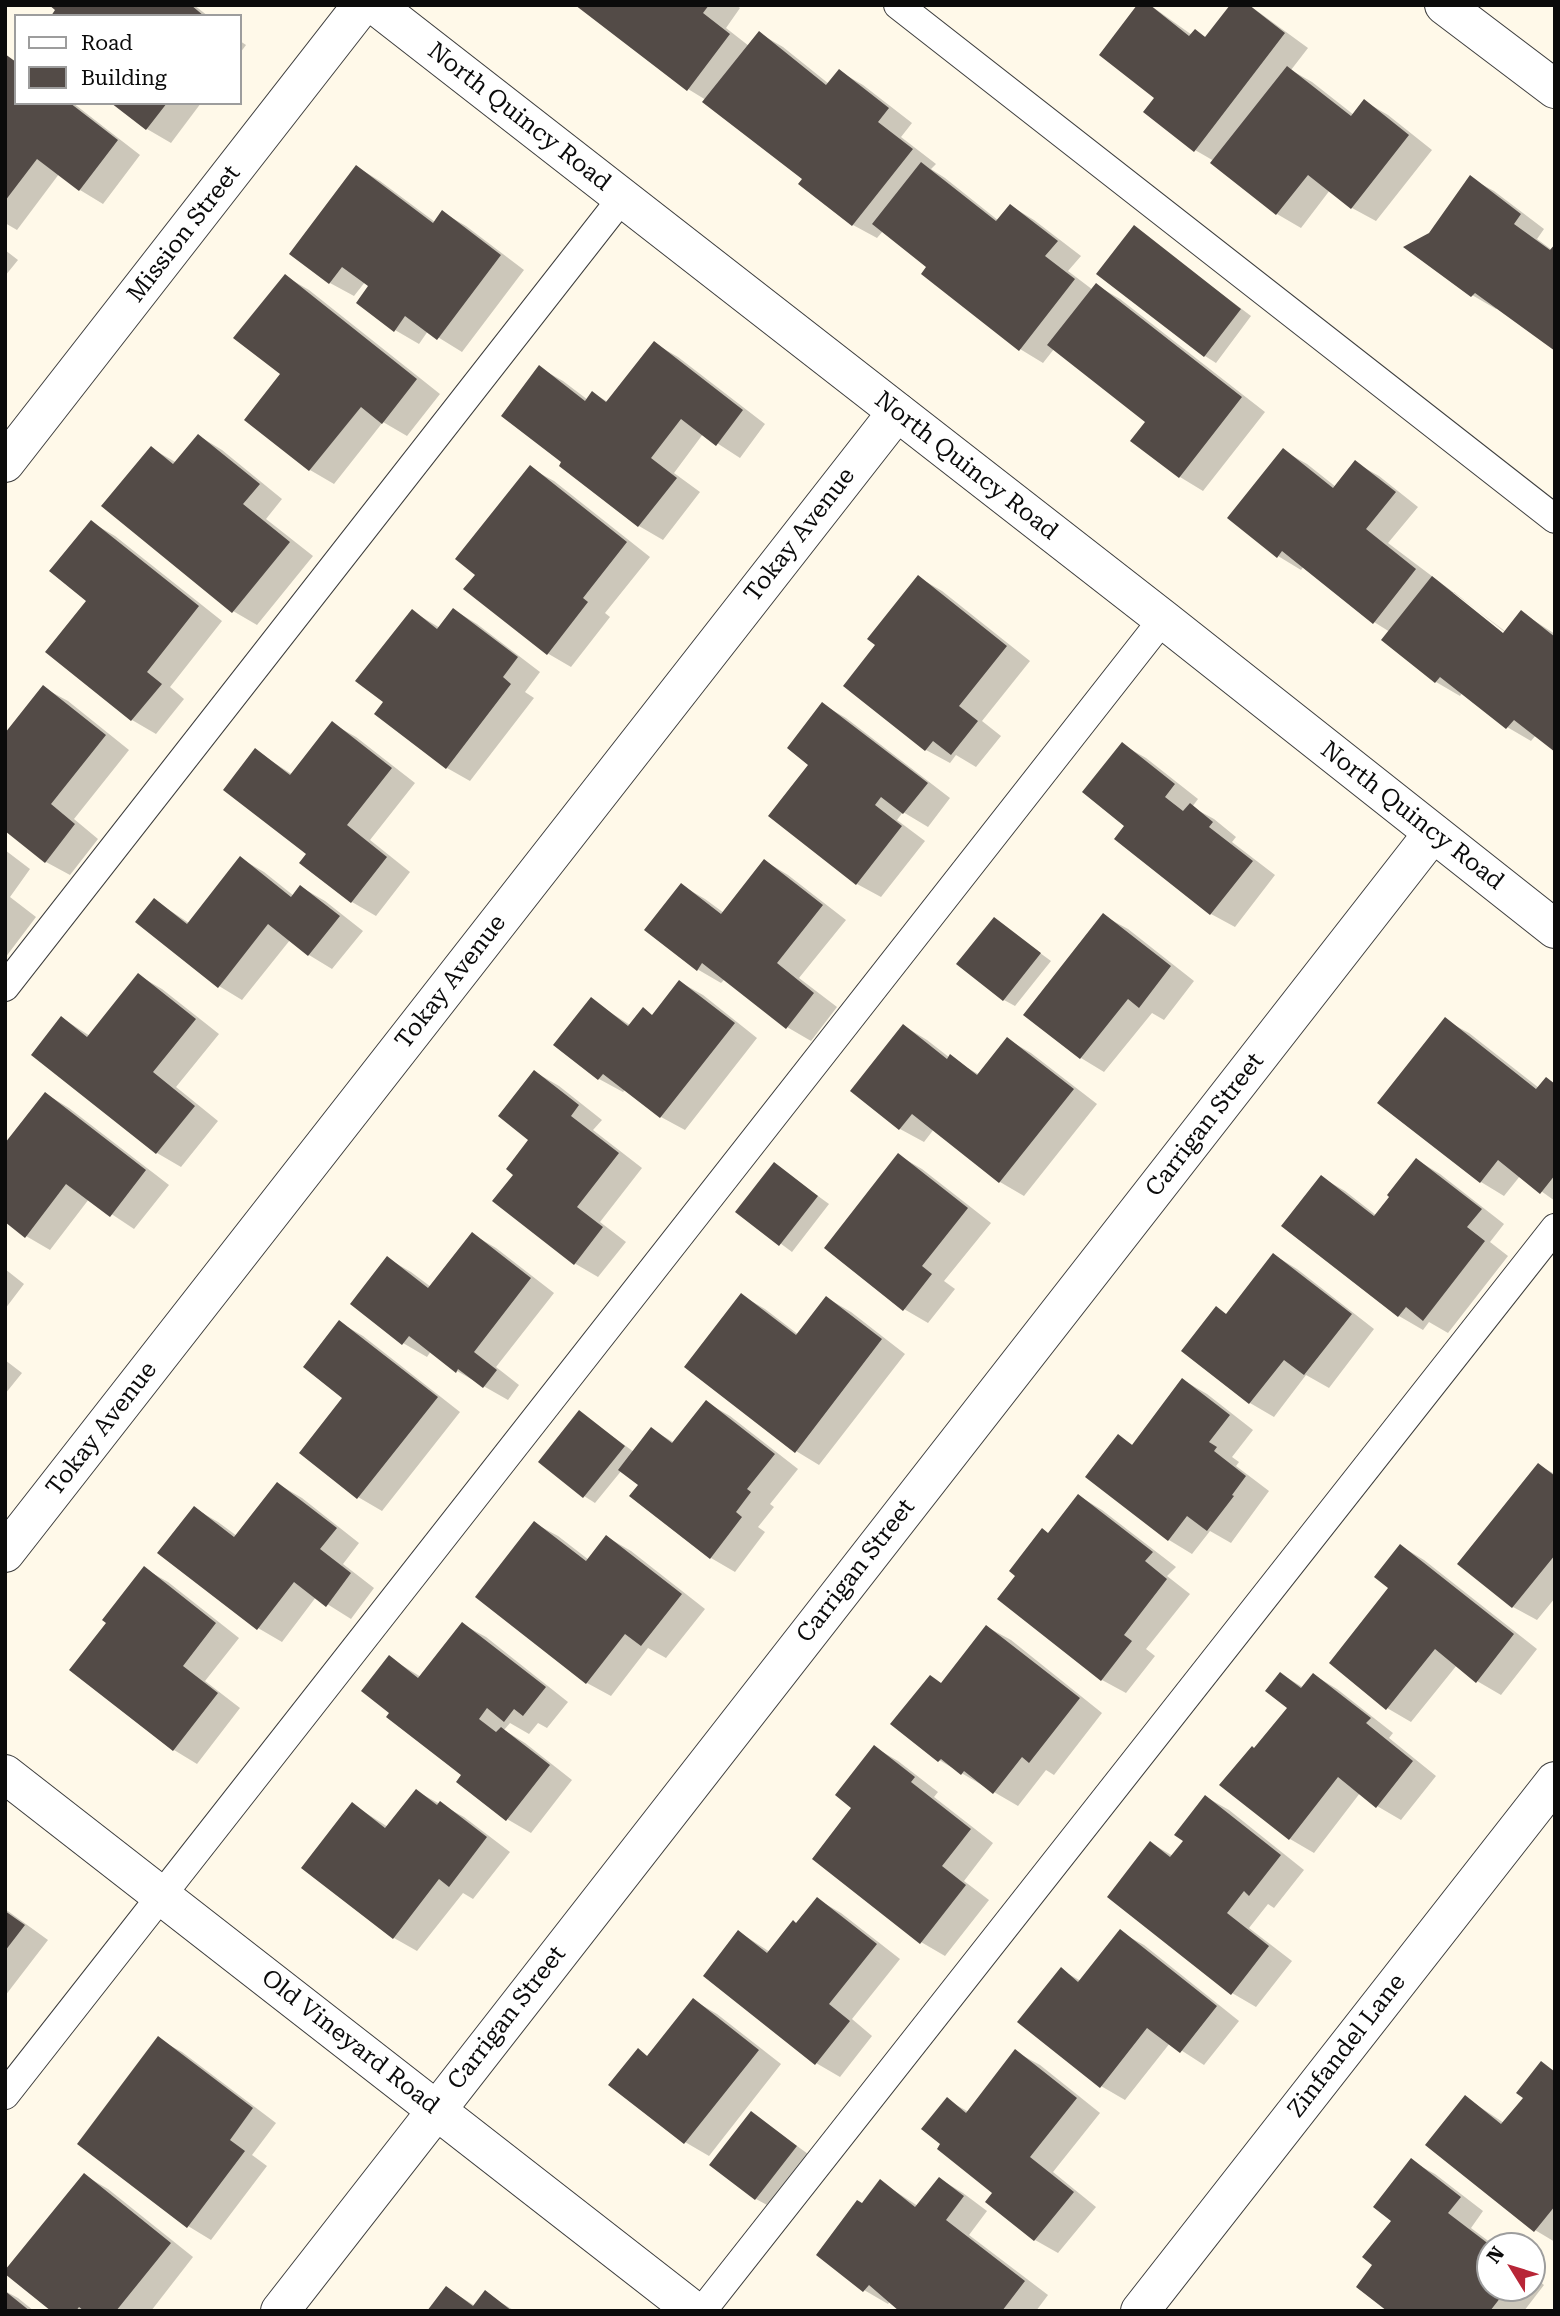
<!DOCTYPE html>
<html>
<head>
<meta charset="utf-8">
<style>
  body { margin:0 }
  #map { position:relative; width:1560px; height:2316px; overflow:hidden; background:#fff9e9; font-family:"Roboto Serif",serif }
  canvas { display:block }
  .frame { position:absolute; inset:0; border:7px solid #0b0b0b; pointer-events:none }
  .legend { position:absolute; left:14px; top:14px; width:228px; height:91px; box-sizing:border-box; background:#fff; border:2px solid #9d9d9d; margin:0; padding:9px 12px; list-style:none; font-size:21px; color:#0b0b0b }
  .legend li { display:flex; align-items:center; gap:14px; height:35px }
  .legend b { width:35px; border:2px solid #9d9d9d }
  .north { position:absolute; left:1476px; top:2232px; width:70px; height:70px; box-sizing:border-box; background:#fff; border:2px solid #9d9d9d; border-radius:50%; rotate:308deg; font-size:19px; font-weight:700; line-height:28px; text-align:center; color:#0b0b0b }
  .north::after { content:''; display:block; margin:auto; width:24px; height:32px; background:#b82637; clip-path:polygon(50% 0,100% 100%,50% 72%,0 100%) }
</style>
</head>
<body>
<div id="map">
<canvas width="1560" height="2316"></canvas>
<div class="frame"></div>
<ul class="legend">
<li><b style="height:9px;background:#fff"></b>Road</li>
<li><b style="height:19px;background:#534b47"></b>Building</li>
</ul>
<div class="north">N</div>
</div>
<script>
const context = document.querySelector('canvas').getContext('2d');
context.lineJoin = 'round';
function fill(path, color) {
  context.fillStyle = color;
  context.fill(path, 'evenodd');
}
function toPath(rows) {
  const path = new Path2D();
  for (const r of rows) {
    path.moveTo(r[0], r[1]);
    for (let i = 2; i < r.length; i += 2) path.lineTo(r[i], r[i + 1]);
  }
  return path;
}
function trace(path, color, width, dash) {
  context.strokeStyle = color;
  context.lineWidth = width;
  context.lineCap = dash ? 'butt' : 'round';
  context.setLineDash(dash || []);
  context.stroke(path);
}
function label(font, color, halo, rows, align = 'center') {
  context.font = font + ' "Roboto Serif",serif';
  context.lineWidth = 7;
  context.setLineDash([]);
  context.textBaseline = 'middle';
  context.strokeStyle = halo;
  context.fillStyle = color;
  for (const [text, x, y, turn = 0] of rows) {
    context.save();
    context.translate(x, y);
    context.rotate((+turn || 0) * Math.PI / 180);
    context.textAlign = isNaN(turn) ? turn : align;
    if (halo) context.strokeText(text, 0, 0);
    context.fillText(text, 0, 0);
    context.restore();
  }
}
fill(toPath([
  [52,5,194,5,208,16,54,16,58,10],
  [578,5,736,5,740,8,726,28,749,46,759,33,783,47,829,84,839,71,863,85,912,123,901,137,936,164,931,169,945,178,999,221,1011,206,1034,220,1081,256,1068,271,1093,290,1096,285,1120,299,1265,412,1203,491,1180,477,1148,421,1054,349,1043,363,1020,349,929,266,883,231,877,238,853,225,801,184,804,179,706,100,688,89],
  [1150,5,1192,35,1195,31,1207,38,1232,5,1249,5,1308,48,1291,70,1312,82,1354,115,1364,101,1388,115,1432,150,1376,221,1352,208,1330,190,1301,228,1277,214,1214,161,1195,150,1157,98],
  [240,41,246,45,240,53],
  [6,56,16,62,16,103,73,103,140,155,103,204,80,190,59,174,17,230,5,223],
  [114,103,201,103,171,143,147,129],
  [357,167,380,181,435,222,442,212,466,226,524,270,462,352,428,331,419,344,395,330,370,286,365,282,354,296,330,283],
  [1470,178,1494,191,1544,229,1537,239,1552,250,1496,309,1472,295,1430,234],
  [1134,228,1251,316,1216,363,1205,356],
  [5,250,18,260,5,276],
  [285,276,309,290,440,394,407,436,383,422,334,484,310,470,247,419,282,374],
  [654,343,678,357,765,424,740,458,703,434,674,473,700,492,663,540,639,526,561,465,564,462,540,368,563,381,588,400,593,393,608,402],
  [199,436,222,450,282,499,266,519,313,556,257,625,233,611,104,506,151,448,177,463],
  [1284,451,1307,464,1336,487,1356,463,1379,476,1418,507,1388,543,1506,632,1521,612,1555,634,1555,750,1536,735,1531,741,1507,727,1463,692,1460,696,1436,682,1383,640,1390,632,1374,622,1304,566,1301,570,1278,556],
  [1454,592,1511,637,1508,639,1452,594],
  [530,468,554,481,650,557,605,613,610,617,571,667,547,653,477,574],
  [91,522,115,536,222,621,170,687,184,699,156,734,132,720,47,652,88,601],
  [918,577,942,591,1030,661,982,721,1001,736,976,767,956,755,950,763,926,750,878,645],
  [454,610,477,624,540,672,525,692,534,698,470,781,447,768,386,702,412,611,440,628],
  [44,688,68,701,129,750,74,819,98,839,70,875,46,862],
  [822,704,846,718,950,798,928,827,903,812,897,820,925,841,881,897,857,884,770,815,810,764],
  [333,724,356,737,415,783,370,840,410,872,376,916,352,902,302,863,308,854,256,751,293,775],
  [1123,745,1146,758,1198,799,1192,807,1214,819,1236,837,1232,842,1275,875,1235,927,1211,914,1127,826],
  [5,850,30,869,10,897,36,917,5,958],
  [240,858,264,872,294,896,301,887,325,901,363,931,332,969,309,955,290,940,242,1000,219,986,154,900,189,923],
  [765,861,788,875,846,920,799,978,837,1007,811,1041,787,1027,725,979,721,983,697,969,681,885,705,899,724,913],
  [1104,916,1128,929,1194,981,1164,1020,1152,1013,1104,1072,1081,1058],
  [994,919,1051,961,1015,1006,1004,1000],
  [138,975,162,989,219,1034,176,1087,218,1121,181,1167,157,1153,34,1054,62,1018,90,1036],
  [680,982,703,995,757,1038,685,1130,661,1117,626,1089,623,1092,599,1079,556,1044,591,1000,630,1025,643,1010,653,1016],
  [1445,1020,1469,1033,1539,1088,1555,1084,1555,1201,1520,1176,1504,1196,1481,1182],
  [904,1026,927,1040,950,1058,980,1075,1007,1039,1031,1053,1097,1104,1024,1196,1000,1182,934,1129,924,1142,900,1129,852,1090],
  [535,1072,559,1086,602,1120,593,1130,642,1168,600,1222,626,1242,598,1277,574,1263,515,1175,531,1140],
  [46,1094,69,1108,169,1185,134,1229,89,1199,50,1250,26,1236],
  [898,1155,922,1169,991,1223,944,1281,955,1289,928,1323,904,1309],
  [1417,1160,1440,1174,1504,1224,1490,1242,1508,1256,1448,1333,1429,1322,1423,1330,1399,1316,1283,1225,1321,1177,1345,1191,1377,1216],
  [774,1164,829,1204,792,1252,737,1211],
  [472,1234,496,1248,554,1293,496,1367,519,1385,508,1400,457,1371,431,1351,427,1357,403,1343,387,1258,411,1272,431,1287],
  [1274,1255,1297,1269,1374,1329,1329,1388,1306,1375,1274,1417,1250,1403,1183,1351,1227,1315],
  [5,1269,24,1284,5,1309],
  [741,1295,765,1309,799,1335,827,1298,851,1312,905,1354,819,1465,796,1451],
  [339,1322,363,1336,460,1412,382,1511,358,1497,345,1397],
  [5,1360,22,1373,5,1394],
  [1183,1380,1207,1394,1253,1430,1232,1457,1239,1462,1236,1466,1269,1491,1231,1543,1210,1531,1192,1554,1169,1540,1118,1436,1133,1445],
  [706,1402,730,1416,798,1469,770,1504,774,1507,758,1527,765,1532,735,1572,711,1558,632,1496,640,1485,622,1470,595,1503,584,1496,579,1412,634,1452,651,1429,675,1443],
  [1538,1465,1555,1474,1555,1598,1537,1620,1513,1607,1460,1564],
  [278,1484,302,1498,359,1543,343,1564,374,1588,351,1619,316,1597,282,1642,258,1628,194,1508,218,1522,237,1536],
  [1079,1496,1102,1510,1176,1567,1167,1576,1190,1594,1146,1649,1155,1656,1126,1693,1102,1680,999,1599],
  [534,1523,558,1536,589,1560,607,1537,631,1551,705,1609,666,1658,648,1648,611,1696,587,1683],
  [1401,1546,1424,1560,1537,1649,1501,1695,1477,1681,1457,1665,1411,1722,1387,1708,1390,1587],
  [145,1569,168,1582,239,1638,205,1681,240,1708,197,1764,174,1750,108,1622],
  [462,1624,486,1637,568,1702,547,1728,538,1723,529,1734,510,1723,504,1730,525,1743,572,1780,531,1833,507,1819,464,1775,392,1713,390,1658,421,1677],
  [987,1627,1011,1640,1102,1713,1054,1775,1046,1770,1018,1806,939,1760,942,1684],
  [1281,1674,1304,1688,1314,1675,1337,1689,1393,1733,1389,1738,1436,1776,1401,1820,1377,1806,1360,1793,1314,1853,1290,1839,1222,1785,1255,1750,1289,1708],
  [874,1747,898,1761,938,1792,934,1797,993,1843,964,1881,989,1900,945,1956,921,1942,814,1858,854,1808],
  [416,1791,464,1817,510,1852,473,1899,463,1893,417,1951,394,1938,352,1804,388,1827],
  [1206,1797,1229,1810,1304,1870,1274,1908,1268,1904,1249,1928,1292,1961,1256,2007,1232,1993,1151,1843,1173,1856,1185,1841],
  [817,1899,841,1913,900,1959,852,2019,872,2036,840,2077,816,2063,705,1976,739,1932,770,1952,797,1924],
  [5,1909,48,1940,5,1996],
  [1120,1932,1144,1945,1239,2021,1204,2065,1170,2043,1125,2100,1101,2086,1061,1970,1081,1981],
  [693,2000,717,2014,781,2064,709,2156,685,2142,638,2051,649,2057],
  [158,2039,182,2052,276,2123,252,2155,267,2166,211,2240,188,2226],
  [1016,2052,1040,2065,1100,2113,1053,2172,1096,2207,1058,2253,1035,2240,995,2193,943,2144,947,2100,969,2112],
  [1541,2064,1555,2071,1555,2242,1535,2230,1427,2144,1465,2097,1504,2123,1525,2098],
  [752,2113,808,2154,767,2205,756,2199],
  [1411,2161,1435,2174,1483,2211,1471,2228,1495,2246,1490,2246,1490,2288,1532,2288,1532,2275,1544,2285,1524,2311,1390,2311,1375,2265,1393,2221],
  [84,2175,108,2189,193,2257,151,2311,54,2311],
  [940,2179,963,2193,987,2211,969,2235,1048,2295,1036,2311,902,2311,891,2300,888,2304,864,2290,863,2205,881,2182,918,2206],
  [447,2288,475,2306,485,2293,515,2311,430,2311],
  [5,2291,18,2298,34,2311,5,2311]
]), '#0003');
fill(toPath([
  [49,5,191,5,204,16,51,16,55,10],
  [575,5,709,5,703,13,730,34,687,91],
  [1137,5,1150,5,1189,36,1195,29,1205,37,1230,5,1249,5,1285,33,1194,152,1143,112,1154,98,1099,55],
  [759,31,826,85,839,69,889,108,878,122,913,149,852,226,798,184,802,179,702,102],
  [5,54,16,62,16,103,70,103,118,140,79,191,37,159,5,201],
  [1287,66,1351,116,1364,99,1409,135,1351,209,1308,175,1276,215,1210,163],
  [111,103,167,103,146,130],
  [921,162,996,221,1010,204,1058,241,1045,256,1075,279,1019,351,921,274,926,267,872,224],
  [356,165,433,223,442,210,501,255,437,340,405,316,394,332,356,303,368,286,342,267,329,284,289,254],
  [1470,175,1521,214,1514,224,1550,250,1555,244,1555,351,1475,293,1471,297,1403,247,1429,233],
  [1134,225,1241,309,1204,357,1096,274],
  [285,274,417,379,382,424,361,407,309,471,244,420,280,374,233,338],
  [1096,283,1242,397,1179,478,1130,441,1145,422,1047,345],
  [654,341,743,410,716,446,681,419,651,458,677,478,638,527,559,466,561,462,501,416,539,365,585,401,592,391,606,402],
  [198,434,260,484,243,504,290,542,232,613,101,506,151,446,173,464],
  [1283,448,1333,488,1355,460,1396,492,1366,529,1416,569,1373,624,1282,551,1277,558,1227,518],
  [530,465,627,542,583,598,588,602,547,655,463,589,475,575,455,559],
  [91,520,199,606,147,672,162,684,131,721,45,652,86,601,49,571],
  [918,575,1007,646,959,706,978,721,951,755,933,741,925,751,843,686,875,645,867,639],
  [1432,576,1503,633,1521,610,1555,637,1555,752,1514,720,1506,729,1440,677,1435,683,1381,640],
  [453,608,518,657,503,677,511,684,446,769,374,714,383,702,355,681,412,609,437,629],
  [43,685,106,735,51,804,75,824,45,863,5,831,5,733],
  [822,702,928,783,903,814,881,797,875,805,902,826,856,885,768,816,808,765,787,748],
  [332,721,392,768,347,825,387,857,351,903,299,863,306,854,223,790,255,748,290,775],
  [1122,742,1175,784,1165,797,1183,811,1190,803,1213,822,1209,827,1253,861,1210,915,1114,839,1124,826,1082,792],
  [240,856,291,897,300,885,340,916,308,956,268,924,218,988,135,922,154,898,187,924],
  [764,859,823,905,777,963,814,993,786,1029,702,963,697,971,644,930,681,883,721,914],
  [1103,913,1171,966,1139,1008,1128,999,1080,1059,1023,1015],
  [994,917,1041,953,1003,1001,956,964],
  [138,973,196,1019,153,1072,195,1106,156,1154,31,1055,61,1016,87,1037],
  [679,980,735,1023,660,1118,603,1074,598,1080,553,1045,591,997,628,1026,643,1007,652,1015],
  [1445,1017,1536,1089,1546,1077,1555,1084,1555,1175,1540,1194,1498,1160,1480,1183,1377,1103],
  [903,1024,947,1059,950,1054,977,1075,1007,1037,1074,1089,999,1183,912,1114,899,1130,850,1091],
  [534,1070,579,1105,571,1116,619,1153,577,1207,603,1227,574,1265,492,1201,513,1175,506,1169,528,1140,498,1116],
  [45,1092,146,1170,110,1217,66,1184,25,1238,5,1222,5,1143],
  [898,1153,968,1208,922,1266,932,1274,903,1311,824,1248],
  [1416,1158,1482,1209,1467,1227,1485,1241,1423,1321,1406,1307,1398,1317,1281,1226,1321,1175,1374,1216,1389,1197,1387,1195],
  [774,1162,818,1196,779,1246,735,1212],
  [472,1232,531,1278,474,1352,497,1370,483,1388,458,1369,456,1373,409,1336,402,1345,350,1304,387,1256,428,1288],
  [1273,1253,1352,1314,1304,1375,1284,1360,1249,1404,1181,1351,1216,1306,1226,1314],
  [741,1293,796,1335,826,1296,882,1339,795,1453,684,1367],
  [339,1320,438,1397,357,1499,299,1453,342,1398,303,1367],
  [1182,1378,1230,1415,1209,1442,1217,1447,1214,1451,1246,1476,1232,1495,1234,1496,1207,1531,1187,1516,1168,1541,1085,1477,1118,1434,1132,1445],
  [706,1400,775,1454,747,1489,751,1492,736,1512,742,1517,710,1559,629,1496,638,1485,618,1470,651,1427,672,1443],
  [579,1410,625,1446,583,1498,538,1462],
  [1538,1463,1555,1476,1555,1555,1512,1608,1457,1564],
  [277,1482,337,1528,320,1549,351,1573,326,1607,294,1582,257,1630,157,1553,194,1506,234,1537],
  [1078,1494,1153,1552,1145,1561,1167,1579,1124,1635,1132,1641,1101,1681,997,1599,1015,1576,1009,1571,1042,1528,1048,1533],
  [534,1521,586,1561,606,1535,682,1594,641,1646,625,1634,586,1684,475,1597],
  [1400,1544,1514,1634,1476,1683,1435,1649,1386,1710,1329,1663,1388,1588,1374,1577],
  [144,1566,216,1623,183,1666,218,1693,173,1751,69,1670,106,1623,102,1620],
  [462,1622,546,1687,523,1716,514,1709,504,1722,487,1708,479,1719,496,1732,501,1727,550,1765,506,1821,456,1782,461,1775,386,1717,389,1713,361,1691,389,1655,418,1678],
  [986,1625,1080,1698,1029,1763,1022,1757,993,1794,964,1771,961,1775,941,1759,938,1762,890,1724,930,1675,941,1683],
  [1280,1672,1301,1688,1313,1673,1371,1718,1366,1723,1413,1761,1376,1808,1338,1777,1289,1840,1219,1785,1252,1746,1254,1748,1287,1708,1265,1691],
  [874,1745,915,1777,911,1782,971,1829,942,1866,966,1885,920,1944,812,1859,851,1808,835,1795],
  [416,1789,437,1805,440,1801,487,1837,449,1887,439,1879,393,1939,301,1868,352,1802,385,1828],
  [1205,1795,1281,1855,1249,1896,1244,1891,1227,1913,1269,1946,1231,1995,1107,1897,1150,1841,1170,1857,1183,1841,1174,1835],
  [817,1897,877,1944,829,2004,850,2021,815,2065,703,1976,738,1930,767,1953,793,1920,796,1923],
  [5,1911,25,1925,5,1951],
  [1120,1929,1217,2006,1180,2053,1147,2028,1100,2088,1017,2022,1061,1967,1078,1982],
  [693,1998,759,2050,684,2144,608,2085,638,2048,647,2056],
  [158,2036,253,2108,230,2140,245,2151,187,2228,77,2144],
  [1015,2049,1077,2098,1030,2157,1074,2192,1034,2241,985,2202,992,2193,937,2149,940,2144,921,2129,947,2097,966,2113],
  [1541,2061,1555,2072,1555,2206,1534,2232,1425,2145,1465,2095,1501,2124,1523,2098,1516,2093],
  [751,2111,797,2146,755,2200,709,2165],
  [1411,2158,1461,2197,1448,2213,1490,2245,1490,2288,1508,2288,1490,2311,1387,2311,1356,2287,1372,2265,1362,2257,1391,2221,1373,2207],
  [84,2173,171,2243,116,2311,84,2311,79,2307,76,2311,51,2311,5,2274,5,2270],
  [939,2177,964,2196,946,2220,1025,2281,1002,2311,899,2311,869,2285,863,2292,816,2255,857,2200,862,2203,880,2179,915,2207],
  [446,2286,473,2306,485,2290,512,2311,427,2311],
  [5,2291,30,2311,5,2311]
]), '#534b47');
const service = toPath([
  [898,5,1555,519],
  [5,987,622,198],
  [5,2095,1163,619],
  [702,2311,1555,1228]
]);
const minor = toPath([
  [1444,5,1555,89],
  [5,463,362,5],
  [5,1553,897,412],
  [5,1774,694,2311],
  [280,2311,1433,833],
  [1140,2311,1555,1781]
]);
const tertiary = toPath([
  [375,5,1163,619,1555,929]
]);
trace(service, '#3e3e3e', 30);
trace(minor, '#3e3e3e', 40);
trace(tertiary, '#3e3e3e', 40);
trace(service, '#fff', 28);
trace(minor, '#fff', 38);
trace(tertiary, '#fff', 38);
label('24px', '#0b0b0b', '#fff', [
  ["North Quincy Road",519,117,38],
  ["Mission Street",184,234,-52],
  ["North Quincy Road",966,466,38],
  ["Tokay Avenue",800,535,-52],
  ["North Quincy Road",1412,816,38],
  ["Tokay Avenue",451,982,-52],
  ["Carrigan Street",1205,1125,-52],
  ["Tokay Avenue",102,1429,-52],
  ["Carrigan Street",856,1571,-52],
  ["Carrigan Street",507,2018,-52],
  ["Old Vineyard Road",350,2042,38],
  ["Zinfandel Lane",1347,2046,-52]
]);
</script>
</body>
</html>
